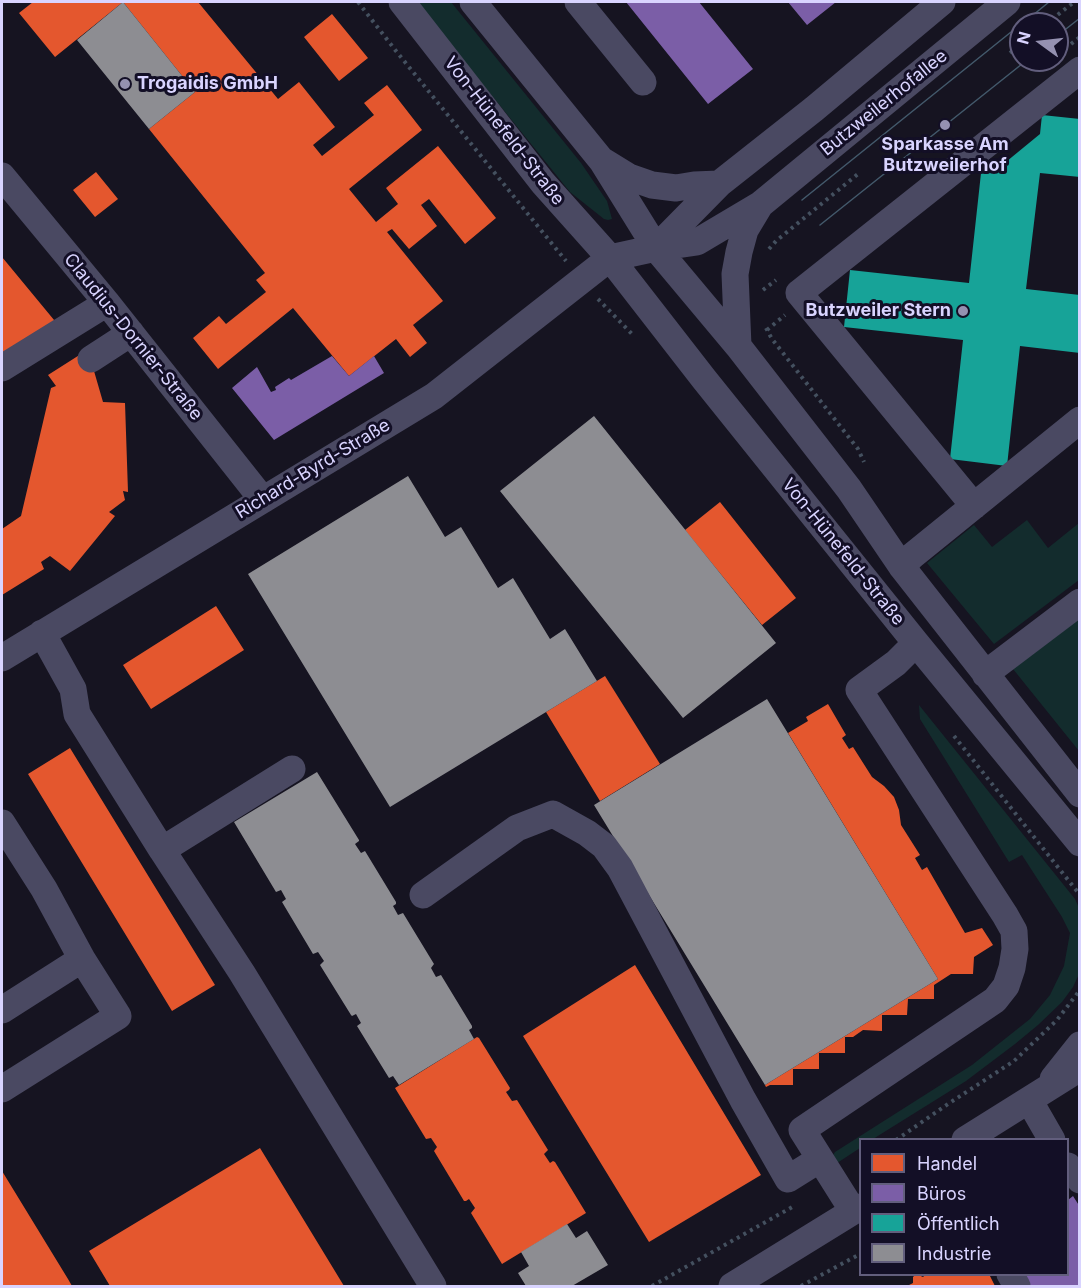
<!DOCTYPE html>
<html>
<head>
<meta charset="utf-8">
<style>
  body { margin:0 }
  #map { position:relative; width:1081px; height:1288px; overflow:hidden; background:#161421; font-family:Inter,sans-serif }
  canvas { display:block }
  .frame { position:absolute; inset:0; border:3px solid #d9d4ff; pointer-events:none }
  .legend { position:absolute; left:859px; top:1138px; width:210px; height:138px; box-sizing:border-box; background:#130f26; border:2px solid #625e7d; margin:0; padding:8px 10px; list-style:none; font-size:18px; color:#d9d4ff }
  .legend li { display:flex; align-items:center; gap:12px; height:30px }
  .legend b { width:30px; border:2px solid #625e7d }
  .north { position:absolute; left:1009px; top:12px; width:60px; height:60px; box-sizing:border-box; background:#130f26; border:2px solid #625e7d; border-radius:50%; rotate:285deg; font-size:16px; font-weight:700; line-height:24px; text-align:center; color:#d9d4ff }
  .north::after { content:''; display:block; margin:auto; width:21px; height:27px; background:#9591b1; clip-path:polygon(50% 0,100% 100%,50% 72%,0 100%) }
</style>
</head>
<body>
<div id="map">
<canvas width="1081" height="1288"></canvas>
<div class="frame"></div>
<ul class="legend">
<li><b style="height:16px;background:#e4572e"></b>Handel</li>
<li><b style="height:16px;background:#7b5ea7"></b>Büros</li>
<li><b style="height:16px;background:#17a398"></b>Öffentlich</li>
<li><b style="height:16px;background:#8d8d92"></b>Industrie</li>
</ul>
<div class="north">N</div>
</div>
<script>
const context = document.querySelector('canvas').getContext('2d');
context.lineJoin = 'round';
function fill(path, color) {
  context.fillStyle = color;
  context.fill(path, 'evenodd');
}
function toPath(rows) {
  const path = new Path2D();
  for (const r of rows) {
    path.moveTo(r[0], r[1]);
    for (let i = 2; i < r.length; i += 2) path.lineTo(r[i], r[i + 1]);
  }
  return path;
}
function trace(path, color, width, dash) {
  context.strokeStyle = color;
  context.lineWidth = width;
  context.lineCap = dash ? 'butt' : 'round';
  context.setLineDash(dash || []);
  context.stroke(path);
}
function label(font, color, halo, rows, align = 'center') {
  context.font = font + ' Inter,sans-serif';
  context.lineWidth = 6;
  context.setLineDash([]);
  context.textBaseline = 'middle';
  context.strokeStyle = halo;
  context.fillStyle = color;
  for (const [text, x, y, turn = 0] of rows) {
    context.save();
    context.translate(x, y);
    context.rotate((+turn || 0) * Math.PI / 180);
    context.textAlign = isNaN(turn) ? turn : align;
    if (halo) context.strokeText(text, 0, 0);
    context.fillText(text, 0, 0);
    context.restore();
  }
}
fill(toPath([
  [416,2,451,2,581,163,607,201,612,219,608,220,604,219,570,192],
  [1027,520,1048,548,1079,523,1079,580,994,644,927,563,974,525,992,547],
  [1079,619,1079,751,1013,669],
  [919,705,1075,899,1079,908,1079,974,1073,987,1062,1002,1038,1025,1015,1044,966,1081,873,1139,860,1140,860,1148,828,1169,830,1160,835,1152,972,1065,1030,1019,1050,995,1064,966,1070,933,1062,917,1022,855,1009,862,920,719]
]), '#132c2d');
fill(toPath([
  [33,2,198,2,278,99,299,82,335,127,313,145,322,156,374,115,364,103,387,85,422,130,349,189,376,222,398,204,386,188,438,146,496,218,465,244,429,199,421,205,437,226,409,249,392,229,387,232,443,301,413,325,427,343,410,357,396,339,349,376,293,308,218,369,193,338,219,316,226,324,266,292,256,280,265,273,149,129,195,92,123,2,55,57,19,13],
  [332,14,368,58,339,81,304,37],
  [96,172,118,199,95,217,73,190],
  [2,257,59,326,2,359],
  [81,354,94,371,103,402,125,403,128,492,123,491,125,500,109,512,115,516,70,571,50,556,41,562,44,569,2,595,2,529,21,516,51,388,56,386,48,375],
  [720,502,796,598,762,625,685,530],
  [216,606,244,650,151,709,123,665],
  [605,676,660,764,600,801,546,712],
  [828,704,846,735,842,738,849,749,853,747,872,777,884,786,894,797,899,810,901,825,920,855,915,858,922,870,927,867,965,933,982,928,993,945,974,957,973,974,951,974,934,985,934,999,908,999,907,1015,882,1015,882,1031,863,1030,853,1037,845,1037,845,1053,819,1053,819,1069,793,1069,793,1085,770,1085,766,1087,765,1085,938,979,788,733,808,721,806,717],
  [70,748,215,985,172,1011,28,774],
  [635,965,761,1175,649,1242,523,1036],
  [477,1037,479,1038,510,1088,509,1090,506,1092,512,1101,517,1100,548,1150,544,1154,550,1163,553,1161,555,1162,586,1213,502,1264,471,1213,475,1208,469,1199,466,1201,464,1201,434,1151,437,1147,431,1138,426,1139,395,1088],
  [260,1148,344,1286,110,1286,89,1251],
  [2,1171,68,1279,72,1286,2,1286],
  [916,1274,923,1277,926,1274,989,1274,995,1286,907,1286,913,1283,913,1277]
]), '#e4572e');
fill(toPath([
  [626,2,699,2,753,69,708,104],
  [788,2,836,2,807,25],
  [332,356,349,376,374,356,384,373,274,440,232,388,257,367,271,392,276,390,275,387,289,378,291,380],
  [1073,1196,1080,1207,1080,1286,1025,1286,1017,1274,1068,1274,1068,1200]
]), '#7b5ea7');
fill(toPath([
  [1042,115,1080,119,1080,177,1040,173,1026,289,1080,295,1080,353,1020,346,1007,466,950,459,963,340,844,327,850,270,969,283,982,164,1001,166,1040,134]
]), '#17a398');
fill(toPath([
  [123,2,195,92,149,129,77,40],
  [594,416,776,643,683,718,500,491],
  [408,476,445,537,461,527,498,588,513,578,550,639,565,629,597,681,390,807,248,574],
  [767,699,938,979,765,1085,594,805],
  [317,772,359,840,359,841,355,844,361,853,365,851,396,902,396,904,393,906,398,915,403,913,434,964,431,968,436,977,441,975,472,1026,472,1028,469,1030,474,1039,399,1085,393,1076,389,1078,357,1026,361,1023,356,1014,352,1016,351,1015,320,965,324,961,318,952,313,954,282,902,286,899,281,890,276,892,234,822],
  [567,1224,576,1238,587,1231,608,1265,572,1286,526,1286,518,1273,529,1266,521,1252]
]), '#8d8d92');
trace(toPath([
  [358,2,396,51,566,261],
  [1046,24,1074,2],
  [1071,44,1080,37],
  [1010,53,1021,44],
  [769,249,776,241,858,174],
  [763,290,776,280],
  [598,299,632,334],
  [766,328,772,339,858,449,864,462],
  [767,330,785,315],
  [954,736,1080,895],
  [896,1140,948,1104,1014,1061,1057,1020,1080,990],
  [652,1286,794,1206],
  [801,1286,860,1254]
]), '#44505f', 4, [3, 4.5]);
trace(toPath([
  [402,2,543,183,610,258,704,379,916,643,1080,843],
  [473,2,602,161,656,248,738,346,849,489,902,567,1080,794],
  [578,2,643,82],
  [603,161,629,177,652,185,676,188,694,185,719,184],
  [2,176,107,303,263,500],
  [656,248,719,184,814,109,942,2],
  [738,346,735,274,739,252,745,230,760,205],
  [91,359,131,333],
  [2,368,107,303],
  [974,506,799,293,1080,70],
  [902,567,912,556,1080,420],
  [42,633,73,689,77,714,162,850],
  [2,658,434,396,610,258,656,248,697,242,761,204,1007,2],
  [985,674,1080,602],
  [292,769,162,850,242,973,433,1286],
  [2,823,44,889,82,959,118,1016,2,1089],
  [423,895,517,828,553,814,587,833,604,846,620,868,743,1100,788,1179,820,1159],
  [2,1010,82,959],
  [1053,1079,1080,1045],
  [1029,1100,1052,1140],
  [965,1140,1080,1068],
  [1068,1166,1080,1180],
  [853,1211,802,1130,995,1000,1006,986,1012,968,1015,949,1014,931,1005,915,859,690,896,663,916,643],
  [1010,1274,1017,1286],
  [732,1286,860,1207]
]), '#4a4962', 27);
trace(toPath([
  [1022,24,1049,2],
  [1057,36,1080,18],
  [802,200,1021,24],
  [820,225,1027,60]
]), '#43596b', 1.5);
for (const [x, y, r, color] of [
  [125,84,6,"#9591b1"],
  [945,125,6,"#9591b1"],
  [963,311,6,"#9591b1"]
]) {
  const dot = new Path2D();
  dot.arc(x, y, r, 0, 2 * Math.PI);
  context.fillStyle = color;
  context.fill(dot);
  trace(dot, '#130f26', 2);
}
label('bold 18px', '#d9d4ff', '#130f26', [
  ["Trogaidis GmbH",137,84],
  ["Sparkasse Am",945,145,"center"],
  ["Butzweilerhof",945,166,"center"],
  ["Butzweiler Stern",951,311,"right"]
], 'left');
label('18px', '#d9d4ff', '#130f26', [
  ["Butzweilerhofallee",884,103,-39],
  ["Von-Hünefeld-Straße",504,131,52],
  ["Claudius-Dornier-Straße",133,337,51],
  ["Richard-Byrd-Straße",313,469,-31],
  ["Von-Hünefeld-Straße",843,552,51]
]);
</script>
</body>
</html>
